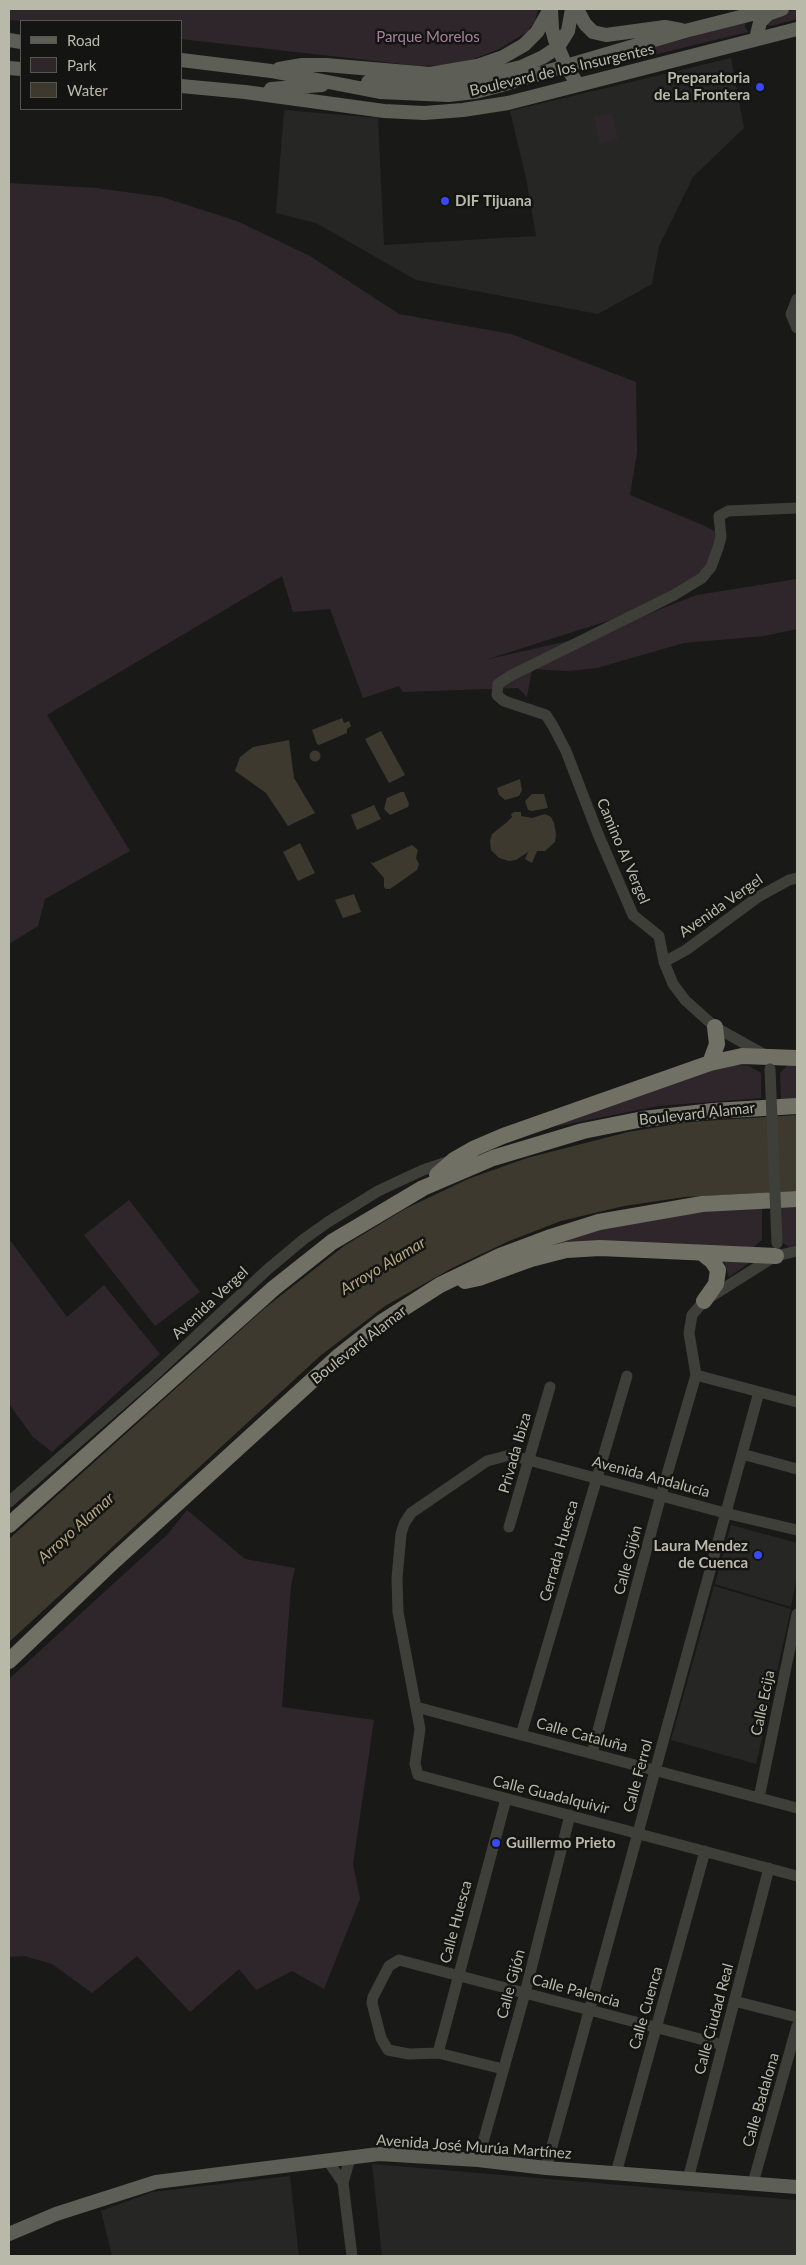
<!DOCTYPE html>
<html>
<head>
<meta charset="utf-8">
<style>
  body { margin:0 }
  #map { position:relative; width:806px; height:2265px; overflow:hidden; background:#191a18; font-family:Lato,sans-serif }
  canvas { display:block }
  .frame { position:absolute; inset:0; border:10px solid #b9b9aa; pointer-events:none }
  .legend { position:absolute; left:20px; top:20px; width:162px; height:90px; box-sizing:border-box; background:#141513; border:1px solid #56574f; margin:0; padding:6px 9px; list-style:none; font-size:15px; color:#b9b9aa }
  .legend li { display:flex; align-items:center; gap:10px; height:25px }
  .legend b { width:25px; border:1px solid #56574f }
</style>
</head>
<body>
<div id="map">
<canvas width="806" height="2265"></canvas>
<div class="frame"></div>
<ul class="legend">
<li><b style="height:6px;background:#5d5e55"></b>Road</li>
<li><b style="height:14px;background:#2f262c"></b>Park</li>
<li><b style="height:14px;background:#3e392e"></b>Water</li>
</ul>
</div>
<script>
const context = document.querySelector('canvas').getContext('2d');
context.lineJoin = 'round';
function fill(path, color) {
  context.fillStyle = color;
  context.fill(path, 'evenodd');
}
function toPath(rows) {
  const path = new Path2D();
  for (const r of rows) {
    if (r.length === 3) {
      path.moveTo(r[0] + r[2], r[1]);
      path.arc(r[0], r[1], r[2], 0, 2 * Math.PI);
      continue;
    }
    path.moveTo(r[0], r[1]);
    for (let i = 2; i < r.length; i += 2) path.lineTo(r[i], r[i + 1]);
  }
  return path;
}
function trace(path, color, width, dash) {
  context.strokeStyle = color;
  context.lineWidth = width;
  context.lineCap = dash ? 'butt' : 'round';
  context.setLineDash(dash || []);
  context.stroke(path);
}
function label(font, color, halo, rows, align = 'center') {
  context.font = font + ' Lato,sans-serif';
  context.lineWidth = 5;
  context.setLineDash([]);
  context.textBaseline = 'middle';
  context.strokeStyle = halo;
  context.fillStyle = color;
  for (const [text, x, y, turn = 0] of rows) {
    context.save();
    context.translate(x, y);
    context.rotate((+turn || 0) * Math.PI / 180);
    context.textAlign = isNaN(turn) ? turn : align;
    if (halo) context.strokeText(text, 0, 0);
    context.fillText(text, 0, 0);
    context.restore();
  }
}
fill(toPath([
  [731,58,744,128,693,177,659,246,652,284,598,314,416,280,316,223,276,213,284,110,378,118,384,245,536,236,526,178,510,111],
  [731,1525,797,1543,797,1576,791,1607,715,1584],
  [714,1586,791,1609,756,1764,671,1740],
  [372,2164,797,2200,797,2256,382,2256],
  [290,2176,299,2256,112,2256,101,2211,152,2192]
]), '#262724');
fill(toPath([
  [9,9,538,9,535,21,527,32,499,49,471,60,447,65,419,66,181,39,181,21,21,21,9,20],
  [797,9,797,19,771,26,766,24,772,16],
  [746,21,745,27,748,32,637,59,594,65],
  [612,113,618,139,600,144,594,117],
  [9,183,96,188,162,197,237,221,310,256,399,314,511,334,636,382,637,452,630,495,705,526,719,534,701,578,648,608,485,660,590,636,697,595,797,579,797,629,764,636,684,643,597,668,568,671,532,669,527,697,518,688,403,692,399,686,363,698,330,609,293,612,282,576,47,715,130,851,45,899,38,926,9,944],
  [797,1063,797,1099,781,1099,780,1073,789,1064],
  [735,1065,749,1066,761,1073,761,1098,658,1106,553,1127,700,1072],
  [129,1200,200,1292,155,1326,84,1235],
  [797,1205,797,1245,789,1247,780,1241,780,1206],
  [762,1206,762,1240,750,1250,598,1244,493,1264,584,1231,652,1217],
  [9,1239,67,1317,104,1285,160,1354,52,1452,33,1437,9,1404],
  [724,1261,748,1262,749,1263,729,1277],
  [187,1510,245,1559,295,1568,291,1586,282,1707,374,1720,353,1864,360,1899,324,1989,292,1971,256,1990,239,1969,190,2012,137,1956,92,1993,52,1964,24,1956,9,1957,9,1679,168,1534]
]), '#2f262c');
fill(toPath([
  [342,718,344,723,349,721,351,726,347,729,347,733,319,745,317,744,312,730],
  [381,731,405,775,389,783,365,739],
  [289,740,294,778,315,813,288,826,266,793,235,771,240,757,253,747],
  [315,756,5.5],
  [520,779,522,790,519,796,505,800,499,795,497,788],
  [401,792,404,792,409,804,408,807,390,815,384,809,387,798],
  [532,794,544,794,548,808,532,811,528,810,525,801],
  [374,805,381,819,357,830,351,815],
  [514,812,521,812,521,816,532,818,545,814,551,817,554,823,556,834,555,842,545,851,537,851,532,863,525,859,528,852,516,860,509,861,499,858,491,850,490,841,492,834,506,823,512,817,511,814],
  [300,843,315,873,298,881,283,852],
  [412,845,418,850,416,858,419,864,417,870,390,889,386,889,384,887,384,878,370,862,373,863],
  [354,894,361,912,343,918,335,900],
  [797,1115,797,1191,685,1197,624,1206,561,1221,509,1241,452,1268,385,1306,320,1356,9,1642,9,1539,265,1308,344,1246,405,1209,468,1179,527,1158,628,1132,689,1122]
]), '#3e392e');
trace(toPath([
  [797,299,791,314,797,328],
  [664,962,686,950,758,897,789,880,797,878],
  [765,1055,715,1027,685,1000,673,984,664,962,659,936,633,915,598,834,566,751,553,726,546,715,504,701,497,695,498,684,510,676,674,595,702,578,711,567,718,548,721,537,719,516,728,511,797,508],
  [776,1256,797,1251],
  [696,1375,797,1402],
  [742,1454,797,1469],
  [9,1502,150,1379,268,1269,304,1239,328,1222,378,1191,423,1170,450,1161],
  [509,1527,550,1387],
  [797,1530,725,1513,510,1455,487,1461,411,1513,404,1524,401,1534,397,1578,398,1612,420,1729,415,1764,418,1775,797,1876],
  [416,1707,797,1808],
  [521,1735,627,1376],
  [592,1753,661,1495,696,1375,689,1333,692,1315,704,1301,775,1256],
  [759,1798,797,1614],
  [734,2001,797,2017],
  [438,2053,506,1799],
  [503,2069,438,2053,409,2054,388,2050,381,2038,372,2003,373,1997,389,1966,399,1960,723,2045],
  [350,2158,343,2183,352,2256],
  [478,2160,525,1993,570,1815],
  [328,2161,343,2183],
  [546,2168,759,1392],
  [616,2173,705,1851],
  [688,2179,769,1868],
  [753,2183,797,2026]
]), '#3e3f39', 11);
trace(toPath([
  [551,9,552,29,555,40,566,66,578,85],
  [577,9,585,24,593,32,606,35,665,27,681,30],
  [756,39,760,22,768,14,782,9],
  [9,40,21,42],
  [181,60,271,71,380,92,448,95,475,92,498,86,685,31,772,9],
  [9,68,21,69],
  [279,69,302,65,326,65,430,74,477,66,503,57,524,45,537,32,550,9],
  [368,82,433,84,476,78,521,67,543,57,558,47,568,31,572,9],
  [181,86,245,92,384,111,424,113,463,110,508,103,797,29],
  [271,89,322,85],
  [9,2234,56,2214,156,2182,379,2154,478,2160,546,2168,797,2187]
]), '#5d5e55', 14);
trace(toPath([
  [710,1063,717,1044,715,1027],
  [437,1175,454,1160,475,1148,503,1136,710,1063,742,1056,797,1058],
  [702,1253,712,1261,718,1270,716,1284,704,1301],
  [465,1281,479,1278,531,1259,566,1250,600,1248,776,1256],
  [9,1525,274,1288,332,1242,423,1188,493,1158,583,1131,643,1119,713,1111,797,1106],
  [9,1661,115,1560,339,1356,382,1322,440,1285,500,1256,548,1238,599,1222,702,1204,797,1199]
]), '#707065', 16);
trace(toPath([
  [770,1069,777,1243]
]), '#3e3f39', 11);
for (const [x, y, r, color] of [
  [760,87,5,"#3948f1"],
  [445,201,5,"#3948f1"],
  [758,1555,5,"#3948f1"],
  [496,1843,5,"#3948f1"]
]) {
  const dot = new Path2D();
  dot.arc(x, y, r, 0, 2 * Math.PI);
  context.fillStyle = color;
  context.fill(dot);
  trace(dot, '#141513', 2);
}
label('15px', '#a48199', '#141513', [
  ["Parque Morelos",428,37]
]);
label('15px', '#b9b9aa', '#141513', [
  ["Boulevard de los Insurgentes",562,70,-13],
  ["Camino Al Vergel",623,851,67],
  ["Avenida Vergel",721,906,-35],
  ["Boulevard Alamar",697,1114,-6],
  ["Avenida Vergel",210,1303,-43],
  ["Boulevard Alamar",359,1345,-38],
  ["Privada Ibiza",515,1453,-74],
  ["Avenida Andalucía",651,1477,15],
  ["Cerrada Huesca",559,1551,-74],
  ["Calle Gijón",628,1560,-75],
  ["Calle Ecija",763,1703,-78],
  ["Calle Cataluña",582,1735,15],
  ["Calle Ferrol",638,1776,-75],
  ["Calle Guadalquivir",551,1795,14],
  ["Calle Huesca",456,1922,-75],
  ["Calle Gijón",511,1984,-75],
  ["Calle Palencia",576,1991,15],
  ["Calle Cuenca",646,2008,-74],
  ["Calle Ciudad Real",714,2019,-75],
  ["Calle Badalona",761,2100,-74],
  ["Avenida José Murúa Martínez",474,2147,4]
]);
label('bold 15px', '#b9b9aa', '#141513', [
  ["Preparatoria",750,78],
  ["de La Frontera",750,95],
  ["DIF Tijuana",455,201,"left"],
  ["Laura Mendez",748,1546],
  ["de Cuenca",748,1563],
  ["Guillermo Prieto",506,1843,"left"]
], 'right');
label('italic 16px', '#b4a681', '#141513', [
  ["Arroyo Alamar",383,1266,-31],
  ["Arroyo Alamar",76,1528,-42]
]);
</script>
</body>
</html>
